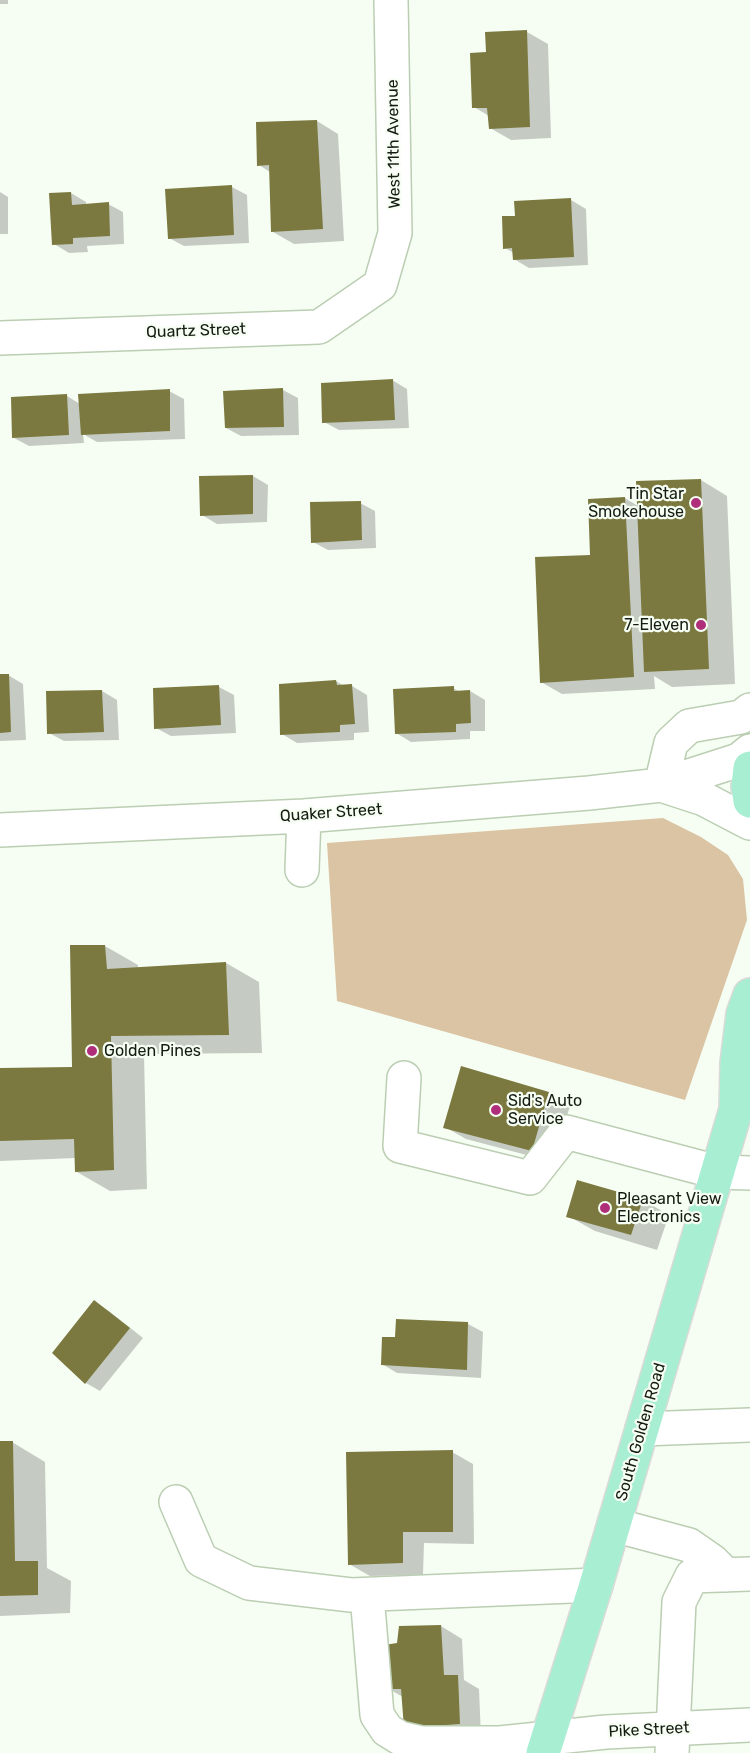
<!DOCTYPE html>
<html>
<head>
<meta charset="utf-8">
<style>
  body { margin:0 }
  canvas { display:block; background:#f6fef3 }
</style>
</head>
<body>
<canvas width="750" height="1753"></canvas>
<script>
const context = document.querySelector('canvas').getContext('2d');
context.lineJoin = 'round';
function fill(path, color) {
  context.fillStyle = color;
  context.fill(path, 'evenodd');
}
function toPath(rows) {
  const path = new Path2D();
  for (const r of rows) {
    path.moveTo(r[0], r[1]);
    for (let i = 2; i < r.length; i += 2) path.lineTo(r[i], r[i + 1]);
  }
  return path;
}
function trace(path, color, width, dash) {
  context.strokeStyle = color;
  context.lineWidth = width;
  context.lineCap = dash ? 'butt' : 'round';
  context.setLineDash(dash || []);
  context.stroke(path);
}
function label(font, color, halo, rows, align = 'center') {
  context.font = font + ' Rubik,sans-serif';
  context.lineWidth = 4.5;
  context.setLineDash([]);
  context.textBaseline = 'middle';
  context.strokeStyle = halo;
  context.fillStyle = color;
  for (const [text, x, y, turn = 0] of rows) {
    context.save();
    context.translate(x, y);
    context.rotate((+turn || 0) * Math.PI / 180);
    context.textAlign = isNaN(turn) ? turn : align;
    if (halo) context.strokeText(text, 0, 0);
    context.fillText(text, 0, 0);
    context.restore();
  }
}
fill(toPath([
  [663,818,701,837,728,855,743,879,747,920,685,1100,337,1001,327,843]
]), '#dac4a3');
fill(toPath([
  [0,0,8,0,8,4,0,4],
  [527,32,548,44,551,138,511,140,490,128,489,116,474,107,488,54],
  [317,121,338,134,344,241,294,244,273,232,270,172,259,165],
  [232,187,247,195,249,243,184,246,169,238],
  [0,192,8,197,8,234,0,234],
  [71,193,86,202,86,205,108,204,123,212,124,244,87,246,88,252,69,253,54,244],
  [571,200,586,209,588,265,529,268,514,259,514,253,505,248,517,217],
  [392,380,407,389,409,428,339,430,324,422],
  [283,390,298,398,299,435,241,436,226,428],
  [169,391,184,399,185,439,97,442,83,434,84,443,29,446,14,438,67,396,80,404],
  [253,476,268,485,267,522,217,524,202,515,200,478],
  [701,480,727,496,735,684,672,687,654,676,655,689,562,694,541,682,592,556,625,498,638,506],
  [360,503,375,511,376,548,328,550,313,542],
  [8,675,23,684,26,740,0,741,0,676],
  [336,681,344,686,352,686,367,695,369,732,354,733,354,740,297,743,282,734],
  [219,687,234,695,236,733,171,736,156,728],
  [453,688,460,692,470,691,485,700,485,731,470,731,470,739,411,742,396,733],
  [102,691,117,700,119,740,64,741,49,733],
  [105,946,138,965,138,968,226,963,259,982,262,1053,144,1054,147,1189,110,1191,77,1172,76,1158,0,1161,0,1070,74,1068],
  [548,1093,570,1106,553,1162,466,1139,445,1127],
  [578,1182,643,1200,669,1215,657,1250,595,1231,568,1216],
  [95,1302,109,1311,143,1338,100,1391,86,1383],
  [468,1324,483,1332,481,1378,397,1373,382,1364,396,1338],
  [12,1442,45,1462,47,1568,71,1581,70,1613,0,1616,0,1443],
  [452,1452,473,1464,474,1544,424,1543,423,1575,370,1576,349,1564],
  [441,1626,462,1639,464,1680,479,1689,481,1736,427,1740,403,1697,387,1688,399,1645]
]), '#0003');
fill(toPath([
  [527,30,530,127,489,129,487,108,472,108,470,53,486,52,485,32],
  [317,120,323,229,271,232,269,165,257,166,256,122],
  [232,185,234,235,168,239,165,189],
  [71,192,72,205,109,202,110,236,73,238,73,244,52,245,49,193],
  [571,198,574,257,513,260,512,248,503,249,502,216,515,216,514,201],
  [393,379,395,420,322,423,321,383],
  [283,388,284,427,225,428,223,391],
  [170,389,170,431,81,435,78,394],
  [67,394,69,435,12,438,11,397],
  [253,475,253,514,200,516,199,476],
  [701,479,709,669,644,672,636,481],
  [625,497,634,677,540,683,535,557,590,555,588,499],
  [361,501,362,540,311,543,310,502],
  [0,674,9,674,11,732,0,733],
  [336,680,337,685,352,684,355,724,340,725,340,732,280,735,279,684],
  [219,685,221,725,154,729,153,688],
  [454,686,454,691,470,690,471,723,456,724,456,732,395,734,393,689],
  [102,690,104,732,47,734,46,691],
  [70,945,105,945,107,969,226,962,229,1035,111,1036,114,1170,75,1172,74,1139,0,1141,0,1068,72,1067],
  [461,1066,549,1092,532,1151,443,1128],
  [577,1180,643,1199,631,1235,566,1217],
  [94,1300,130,1328,85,1384,52,1353],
  [396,1319,468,1322,467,1370,381,1365,382,1337,395,1337],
  [0,1441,13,1441,15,1561,38,1561,38,1595,0,1596],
  [453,1450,453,1532,403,1532,403,1563,348,1565,346,1452],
  [441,1625,444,1675,458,1675,460,1724,404,1728,401,1689,386,1689,384,1645,397,1643,399,1626]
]), '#7b793f');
const minor = toPath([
  [0,338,319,327,380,285,395,233,391,0],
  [750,751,739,760,661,785,704,799,750,823],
  [0,830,304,816,589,793,661,785,671,743,689,726,741,717,750,710],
  [302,870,304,816],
  [404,1078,400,1146,530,1178,566,1132,717,1172,750,1173],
  [642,1429,750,1425],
  [176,1502,201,1560,249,1583,351,1595,596,1585],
  [614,1525,689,1545,712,1561,726,1575],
  [367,1595,377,1715,387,1730,400,1738,422,1743,500,1743,606,1732,750,1725],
  [672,1753,679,1602,692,1576,750,1574]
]);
const major = toPath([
  [750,768,748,786,750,801],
  [736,1108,737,1063,743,1014,750,995],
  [543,1753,596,1585,736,1109,750,1084]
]);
trace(minor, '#bbceb3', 36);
trace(major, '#dadbd9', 36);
trace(minor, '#fff', 33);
trace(major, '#a8eed3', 33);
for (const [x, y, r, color] of [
  [696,503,6,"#af2e79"],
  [701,625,6,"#af2e79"],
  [92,1051,6,"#af2e79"],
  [496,1110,6,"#af2e79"],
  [605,1208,6,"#af2e79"]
]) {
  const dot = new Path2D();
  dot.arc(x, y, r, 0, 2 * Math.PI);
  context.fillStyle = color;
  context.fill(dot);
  trace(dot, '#f6fef3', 2);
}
label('16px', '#151b12', '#f6fef3', [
  ["West 11th Avenue",394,144,-91],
  ["Quartz Street",196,331,-2],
  ["Quaker Street",331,813,-4],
  ["South Golden Road",641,1432,-74],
  ["Pike Street",649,1730,-3]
]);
label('16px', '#151b12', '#f6fef3', [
  ["Tin Star",684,494,"right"],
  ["Smokehouse",684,512,"right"],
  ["7-Eleven",689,625,"right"],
  ["Golden Pines",104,1051],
  ["Sid's Auto",508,1101],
  ["Service",508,1119],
  ["Pleasant View",617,1199],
  ["Electronics",617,1217]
], 'left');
</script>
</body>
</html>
